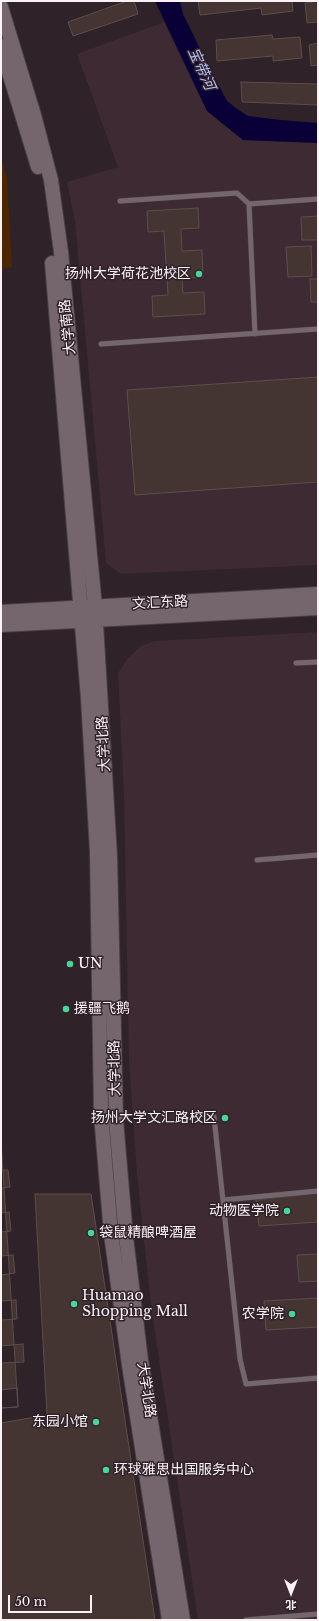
<!DOCTYPE html>
<html>
<head>
<meta charset="utf-8">
<style>
  body { margin:0 }
  #map { position:relative; width:319px; height:1621px; overflow:hidden; background:#2f2229; font-family:"Libre Baskerville","Noto Sans SC",serif }
  canvas { display:block }
  .frame { position:absolute; inset:0; border:2px solid #fbf2f6; pointer-events:none }
  .north { position:absolute; left:271px; top:1573px; width:40px; height:40px; -webkit-text-stroke:3px #2f2229; paint-order:stroke; rotate:180deg; font-size:11px; font-weight:700; line-height:16px; text-align:center; color:#fbf2f6 }
  .north::after { content:''; display:block; margin:auto; width:14px; height:18px; background:#fbf2f6; clip-path:polygon(50% 0,100% 100%,50% 72%,0 100%) }
  .scale { position:absolute; left:8px; top:1595px; width:84px; height:18px; box-sizing:border-box; border:2px solid #fbf2f6; border-top:0; padding-left:5px; font-size:12px; line-height:14px; white-space:nowrap; color:#fbf2f6; -webkit-text-stroke:3px #2f2229; paint-order:stroke }
</style>
</head>
<body>
<div id="map">
<canvas width="319" height="1621"></canvas>
<div class="frame"></div>
<div class="north">北</div>
<div class="scale">50 m</div>
</div>
<script>
const context = document.querySelector('canvas').getContext('2d');
context.lineJoin = 'round';
function fill(path, color) {
  context.fillStyle = color;
  context.fill(path, 'evenodd');
}
function toPath(rows) {
  const path = new Path2D();
  for (const r of rows) {
    path.moveTo(r[0], r[1]);
    for (let i = 2; i < r.length; i += 2) path.lineTo(r[i], r[i + 1]);
  }
  return path;
}
function trace(path, color, width, dash) {
  context.strokeStyle = color;
  context.lineWidth = width;
  context.lineCap = dash ? 'butt' : 'round';
  context.setLineDash(dash || []);
  context.stroke(path);
}
function label(font, color, halo, rows, align = 'center') {
  context.font = font + ' "Libre Baskerville","Noto Sans SC",serif';
  context.lineWidth = 3;
  context.setLineDash([]);
  context.textBaseline = 'middle';
  context.strokeStyle = halo;
  context.fillStyle = color;
  for (const [text, x, y, turn = 0] of rows) {
    context.save();
    context.translate(x, y);
    context.rotate((+turn || 0) * Math.PI / 180);
    context.textAlign = isNaN(turn) ? turn : align;
    if (halo) context.strokeText(text, 0, 0);
    context.fillText(text, 0, 0);
    context.restore();
  }
}
fill(toPath([
  [164,22,207,111,243,140,318,143,318,565,121,574,106,563,75,221,67,182,118,167,77,54],
  [318,632,318,1620,198,1620,151,1306,137,1174,129,1061,124,798,118,673,128,658,141,646,154,641]
]), '#3d2a33');
fill(toPath([
  [1,156,7,179,12,267,1,269]
]), '#4e2600');
fill(toPath([
  [155,1,180,1,183,14,210,69,227,101,237,109,248,116,281,120,318,123,318,143,243,140,207,111]
]), '#0a0038');
const building = toPath([
  [127,1,134,1,138,14,73,36,68,22,127,1],
  [198,1,292,1,293,11,262,15,261,8,200,15,198,1],
  [318,1,318,22,307,23,305,3,318,1],
  [272,35,273,39,300,37,302,58,273,61,273,56,217,61,216,40,272,35],
  [318,43,318,65,311,66,309,45,318,43],
  [241,82,318,84,318,105,242,102,241,82],
  [198,208,199,228,181,229,182,251,202,250,203,277,182,278,183,293,204,292,205,314,153,317,152,296,168,295,164,231,148,232,147,211,198,208],
  [318,216,318,240,302,240,301,217,318,216],
  [311,246,312,276,288,277,286,247,311,246],
  [310,279,318,279,318,302,311,302,310,279],
  [318,377,318,482,135,495,127,390,318,377],
  [1,1141,18,1407,1,1408,1,1141],
  [1,1170,8,1170,10,1187,1,1188,1,1170],
  [318,1193,318,1222,259,1226,256,1200,318,1193],
  [35,1194,91,1194,155,1620,1,1620,1,1423,47,1415,35,1194],
  [9,1212,11,1231,1,1232,1,1213,9,1212],
  [318,1254,318,1281,299,1282,297,1255,318,1254],
  [13,1255,15,1273,1,1275,1,1256,13,1255],
  [318,1298,318,1327,266,1330,264,1301,318,1298],
  [16,1300,17,1319,1,1320,1,1301,16,1300],
  [23,1344,24,1362,1,1363,1,1346,23,1344],
  [17,1388,18,1407,1,1408,1,1390,17,1388]
]);
fill(building, '#443533');
trace(building, '#5d4d4b', 1);
const lane = toPath([
  [120,201,237,193,249,204],
  [255,334,249,204,318,199],
  [101,344,318,329],
  [296,663,318,662],
  [257,860,318,855],
  [214,1117,240,1359,246,1384,318,1378],
  [223,1200,318,1191],
  [246,1620,318,1614]
]);
const secondary = toPath([
  [1,7,34,115,51,180,61,252,95,607,110,856,116,1120,126,1237,141,1360,183,1620],
  [1,46,38,167],
  [52,263,88,698,97,852,101,1115,111,1234,129,1365,169,1620],
  [1,612,318,594],
  [1,625,318,608]
]);
trace(lane, '#493e43', 6);
trace(secondary, '#493e43', 16);
trace(lane, '#75666d', 5);
trace(secondary, '#75666d', 14);
for (const [x, y, r, color] of [
  [199,274,4,"#4ad49c"],
  [70,964,4,"#4ad49c"],
  [66,1009,4,"#4ad49c"],
  [225,1118,4,"#4ad49c"],
  [287,1211,4,"#4ad49c"],
  [91,1233,4,"#4ad49c"],
  [74,1304,4,"#4ad49c"],
  [292,1314,4,"#4ad49c"],
  [96,1422,4,"#4ad49c"],
  [106,1470,4,"#4ad49c"]
]) {
  const dot = new Path2D();
  dot.arc(x, y, r, 0, 2 * Math.PI);
  context.fillStyle = color;
  context.fill(dot);
  trace(dot, '#2f2229', 1.5);
}
label('14px', '#fbf2f6', '#2f2229', [
  ["扬州大学荷花池校区",191,274],
  ["UN",78,964,"left"],
  ["援疆飞鹅",74,1009,"left"],
  ["扬州大学文汇路校区",217,1118],
  ["动物医学院",279,1211],
  ["袋鼠精酿啤酒屋",99,1233,"left"],
  ["Huamao",82,1296,"left"],
  ["Shopping Mall",82,1312,"left"],
  ["农学院",284,1314],
  ["东园小馆",88,1422],
  ["环球雅思出国服务中心",114,1470,"left"]
], 'right');
label('14px', '#fbf2f6', '#2f2229', [
  ["大学南路",68,327,-96],
  ["文汇东路",160,603,-3],
  ["大学北路",104,744,-93],
  ["大学北路",115,1068,-91],
  ["大学北路",146,1390,81]
]);
label('italic 15px', '#b4bcf3', '#2f2229', [
  ["宝带河",201,69,66]
]);
</script>
</body>
</html>
